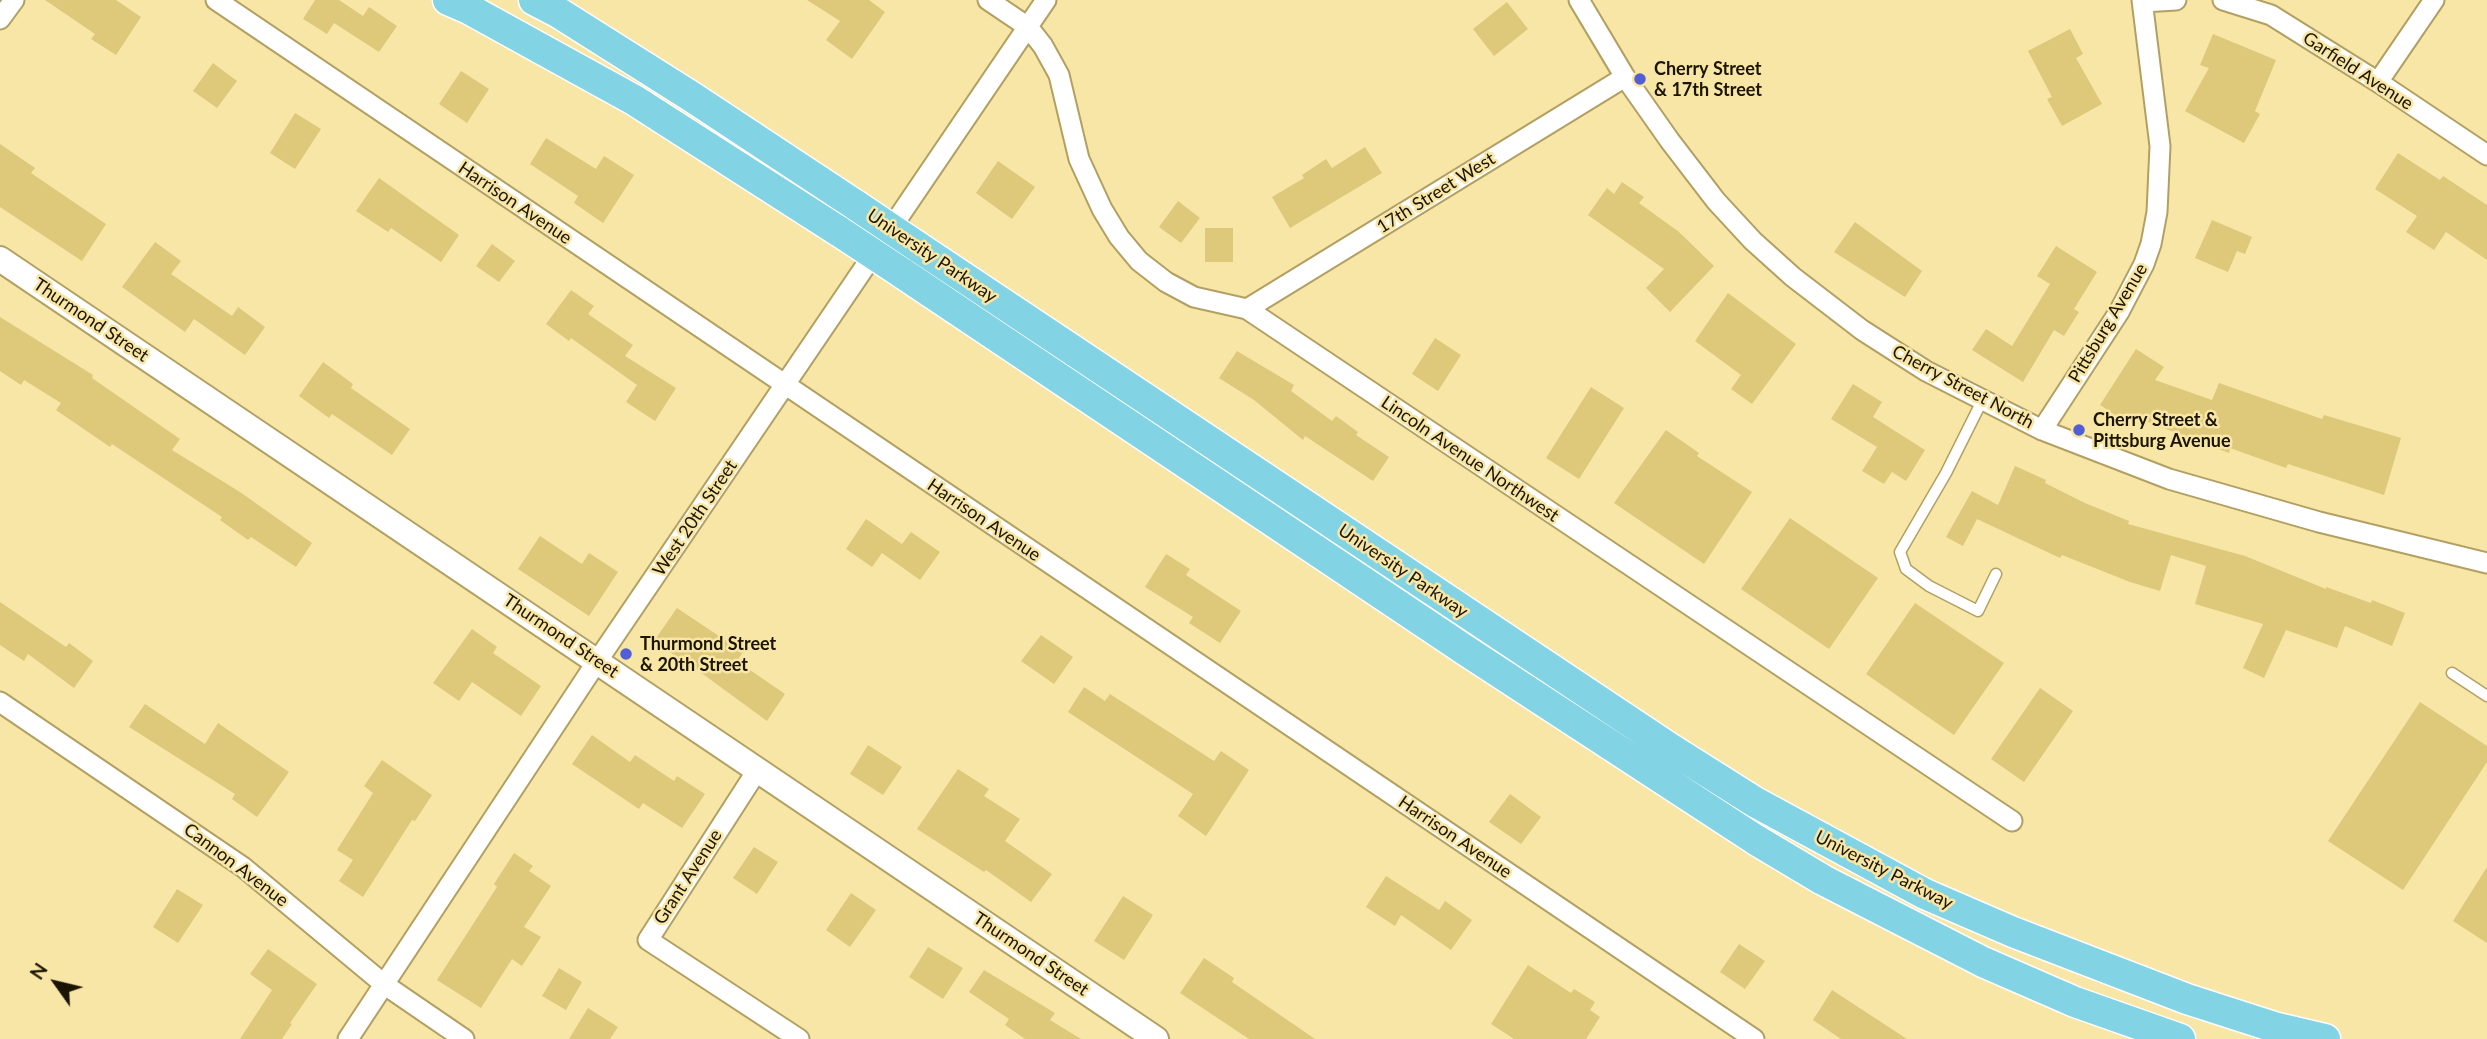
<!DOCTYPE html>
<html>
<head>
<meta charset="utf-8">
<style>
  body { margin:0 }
  #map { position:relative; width:2487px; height:1039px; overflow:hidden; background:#f8e6a6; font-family:Lato,sans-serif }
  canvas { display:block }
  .north { position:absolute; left:21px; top:948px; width:70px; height:70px; -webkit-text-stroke:5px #f8e6a6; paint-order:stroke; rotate:304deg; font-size:19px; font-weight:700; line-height:28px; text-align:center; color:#1a1400 }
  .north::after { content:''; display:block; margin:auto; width:24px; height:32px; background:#1a1400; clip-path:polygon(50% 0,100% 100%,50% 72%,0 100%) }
</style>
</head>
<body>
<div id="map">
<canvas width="2487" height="1039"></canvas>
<div class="north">N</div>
</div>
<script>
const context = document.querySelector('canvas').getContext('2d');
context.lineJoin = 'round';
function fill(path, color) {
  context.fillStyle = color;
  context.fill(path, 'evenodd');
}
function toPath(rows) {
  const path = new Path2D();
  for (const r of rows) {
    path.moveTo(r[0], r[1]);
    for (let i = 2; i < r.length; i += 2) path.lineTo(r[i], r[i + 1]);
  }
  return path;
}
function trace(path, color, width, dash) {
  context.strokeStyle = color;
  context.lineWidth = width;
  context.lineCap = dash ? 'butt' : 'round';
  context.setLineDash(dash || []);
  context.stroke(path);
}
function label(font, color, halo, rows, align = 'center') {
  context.font = font + ' Lato,sans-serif';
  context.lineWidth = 5;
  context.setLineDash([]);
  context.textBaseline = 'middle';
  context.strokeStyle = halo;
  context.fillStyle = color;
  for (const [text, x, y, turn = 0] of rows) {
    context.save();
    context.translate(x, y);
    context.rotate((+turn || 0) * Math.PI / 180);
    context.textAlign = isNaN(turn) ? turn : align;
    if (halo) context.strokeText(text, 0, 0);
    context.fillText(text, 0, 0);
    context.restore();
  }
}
fill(toPath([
  [45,0,116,0,141,17,116,55,91,39,95,34],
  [315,0,339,0,363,16,369,7,397,26,379,52,334,23,327,34,303,19],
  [807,0,869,0,885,12,852,59,826,40,840,21],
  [1507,2,1528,29,1494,56,1473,29],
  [2070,29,2083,54,2076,58,2102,104,2062,126,2047,99,2052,97,2028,51],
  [2213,34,2276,60,2255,111,2260,114,2244,143,2185,111,2209,68,2200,65],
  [213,63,237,81,217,108,193,91],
  [461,71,489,89,467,123,439,104],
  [295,113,321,129,295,169,270,153],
  [546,138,596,169,604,156,634,175,603,223,574,203,578,196,530,164],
  [0,144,35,168,31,173,106,224,82,261,0,207],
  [1365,147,1382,173,1290,228,1272,197,1304,178,1302,175,1326,159,1332,168],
  [2398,153,2440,180,2443,176,2487,205,2487,260,2446,232,2434,250,2406,232,2417,216,2375,189],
  [998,161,1035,187,1012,219,976,193],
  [379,178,459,235,441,262,391,228,388,232,356,211],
  [1622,182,1644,197,1639,203,1679,232,1714,266,1670,312,1646,288,1664,269,1588,215,1607,188,1614,194],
  [1178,201,1200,218,1181,243,1159,227],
  [2212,220,2252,237,2245,254,2237,251,2228,272,2195,258],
  [1855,222,1922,271,1905,297,1834,252],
  [1205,228,1233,228,1233,262,1205,262],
  [155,242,181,261,171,274,232,316,238,307,265,327,245,355,194,319,185,332,122,287],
  [492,244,515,261,499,282,476,266],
  [2056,246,2097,272,2074,309,2079,312,2064,336,2054,330,2023,382,1972,350,1986,329,2012,346,2050,284,2037,276],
  [571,290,594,306,588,314,633,345,625,356,676,388,655,421,626,402,637,385,571,338,569,341,546,324],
  [1728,293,1796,344,1752,404,1731,389,1741,375,1695,341],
  [0,317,93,375,92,378,180,439,172,450,240,492,312,543,296,567,251,537,248,540,220,520,222,517,112,444,110,447,56,410,61,403,24,380,21,385,0,371],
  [1435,338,1461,355,1438,391,1412,374],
  [2136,349,2164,367,2155,380,2212,400,2219,383,2322,419,2324,415,2401,438,2384,495,2288,464,2286,468,2230,448,2229,453,2132,416,2127,423,2100,405],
  [1237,351,1294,385,1291,391,1332,421,1336,416,1358,432,1356,435,1389,457,1373,481,1305,436,1303,440,1254,400,1219,378],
  [323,362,353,384,351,388,410,429,392,455,332,414,329,418,299,396],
  [1853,384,1882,402,1873,417,1925,450,1906,481,1892,472,1884,484,1862,471,1877,447,1831,419],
  [1591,387,1624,408,1579,479,1546,458],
  [1666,430,1699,453,1697,456,1752,492,1704,564,1614,503],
  [2015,466,2046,480,2045,483,2085,503,2129,521,2128,524,2245,556,2326,589,2326,587,2371,603,2372,600,2405,613,2392,646,2345,626,2337,648,2286,630,2264,678,2243,668,2263,624,2195,604,2206,566,2171,555,2160,591,2130,582,2062,555,2060,558,1977,519,1963,546,1946,537,1972,491,1998,505],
  [1790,518,1878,578,1829,649,1741,589],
  [866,519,902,544,911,532,940,552,920,580,882,553,872,567,846,549],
  [540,536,582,564,589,553,618,572,589,616,518,569],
  [1166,554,1190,569,1186,575,1241,611,1220,643,1189,623,1193,617,1145,587],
  [0,602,66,647,69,643,93,661,74,688,28,654,24,661,0,645],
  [1915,603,2004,663,1954,735,1866,674],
  [677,608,743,652,737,661,785,694,767,721,681,658,680,659,654,641],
  [472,629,497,647,493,653,541,686,521,716,472,682,459,701,433,683],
  [1041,635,1073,657,1054,684,1021,661],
  [1084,687,1105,701,1110,694,1214,761,1221,751,1249,770,1206,836,1178,816,1193,794,1068,712],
  [2040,688,2073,711,2024,782,1991,759],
  [2420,702,2487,746,2487,762,2403,890,2328,841],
  [145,704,205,744,218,723,289,772,257,817,232,799,235,794,129,727],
  [592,735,630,762,635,755,674,781,677,776,705,794,682,828,643,803,639,809,572,764],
  [868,745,902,767,883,795,850,774],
  [382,760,432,795,415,821,412,820,363,897,339,881,353,860,337,850,373,793,364,786],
  [958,769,989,789,984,796,1020,819,1005,841,1052,874,1031,902,986,870,984,872,917,829],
  [1510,794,1541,817,1521,844,1489,822],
  [754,847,778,862,757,894,733,878],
  [514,853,533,866,529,871,551,886,524,927,541,937,522,966,512,959,481,1008,437,980,497,887,494,884],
  [2487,867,2487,943,2453,921],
  [1386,876,1439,910,1445,901,1472,920,1451,950,1401,915,1395,926,1366,907],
  [177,889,203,905,178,943,153,927],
  [851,893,876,910,850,947,826,930],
  [1123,896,1153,915,1124,960,1094,941],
  [1739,944,1765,961,1745,989,1720,972],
  [928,947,963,968,943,999,909,977],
  [268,949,317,984,290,1023,292,1024,282,1039,240,1039,272,990,250,974],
  [1204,958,1234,978,1232,982,1315,1039,1249,1039,1180,993],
  [1528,965,1571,993,1574,989,1595,1002,1590,1010,1600,1017,1586,1039,1514,1039,1491,1024],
  [559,968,582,982,566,1010,542,996],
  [984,970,1055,1013,1050,1020,1081,1039,1025,1039,1005,1025,1009,1019,969,992],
  [1832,990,1907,1039,1841,1039,1813,1020],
  [588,1008,618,1027,610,1039,569,1039]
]), '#dec87a');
const service = toPath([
  [1983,399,1946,473,1900,552,1906,569,1929,586,1978,611,1996,574],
  [2452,673,2487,696]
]);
const minor = toPath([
  [216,0,1754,1039],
  [988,0,1028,27,1043,46,1059,75,1079,159,1102,209,1119,237,1139,261,1166,282,1194,297,1247,309,2012,821],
  [1579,0,1625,77,1670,141,1716,201,1753,241,1793,277,1862,330,1926,371,2042,430,2169,479,2319,522,2487,563],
  [2223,0,2271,15,2378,82,2487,155],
  [2143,2,2176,0],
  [0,19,14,0],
  [2378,82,2434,0],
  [1247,309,1625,77],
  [2042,430,2119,312,2144,264,2151,244,2157,212,2160,146,2142,0],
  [0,702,243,867,385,985,464,1039],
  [758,769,648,940,799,1039],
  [348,1039,598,660,1046,0]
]);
const tertiary = toPath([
  [0,259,1156,1039]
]);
const primary = toPath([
  [448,0,469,9,634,100,840,232],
  [534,0,559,13,692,97,857,206],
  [918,247,1671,749,1755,802,1925,894,2013,932,2187,999,2274,1027,2325,1039],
  [902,273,1468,652,1756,840,1823,880,1983,962,2075,1002,2180,1039]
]);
trace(service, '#b2a063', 13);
trace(minor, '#b2a063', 23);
trace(tertiary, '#b2a063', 28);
trace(primary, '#fff', 33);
trace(service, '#fff', 10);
trace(minor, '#fff', 19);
trace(tertiary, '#fff', 24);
trace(primary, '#82d3e3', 30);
const primaryBridge = toPath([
  [857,206,918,247],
  [840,232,902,273]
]);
trace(primaryBridge, '#fff', 33, []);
trace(primaryBridge, '#82d3e3', 30);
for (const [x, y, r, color] of [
  [1640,79,7,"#515ed4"],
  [2079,430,7,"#515ed4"],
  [626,654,7,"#515ed4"]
]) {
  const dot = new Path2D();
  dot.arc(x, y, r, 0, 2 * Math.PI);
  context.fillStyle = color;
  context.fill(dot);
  trace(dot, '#f8e6a6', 2.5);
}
label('bold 18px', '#1a1400', '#f8e6a6', [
  ["Cherry Street",1654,69],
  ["& 17th Street",1654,90],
  ["Cherry Street &",2093,420],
  ["Pittsburg Avenue",2093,441],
  ["Thurmond Street",640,644],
  ["& 20th Street",640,665]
], 'left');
label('18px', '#1a1400', '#f8e6a6', [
  ["Garfield Avenue",2358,71,33],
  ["17th Street West",1436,193,-32],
  ["Harrison Avenue",515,203,34],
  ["University Parkway",932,256,34],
  ["Thurmond Street",91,320,34],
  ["Pittsburg Avenue",2108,323,-59],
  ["Cherry Street North",1963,387,28],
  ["Lincoln Avenue Northwest",1470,459,34],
  ["West 20th Street",695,518,-56],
  ["Harrison Avenue",984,520,34],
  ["University Parkway",1403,571,34],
  ["Thurmond Street",561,636,34],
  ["Harrison Avenue",1455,837,34],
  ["Cannon Avenue",236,865,37],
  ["University Parkway",1884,870,27],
  ["Grant Avenue",688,877,-57],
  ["Thurmond Street",1031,954,34]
]);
</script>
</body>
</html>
